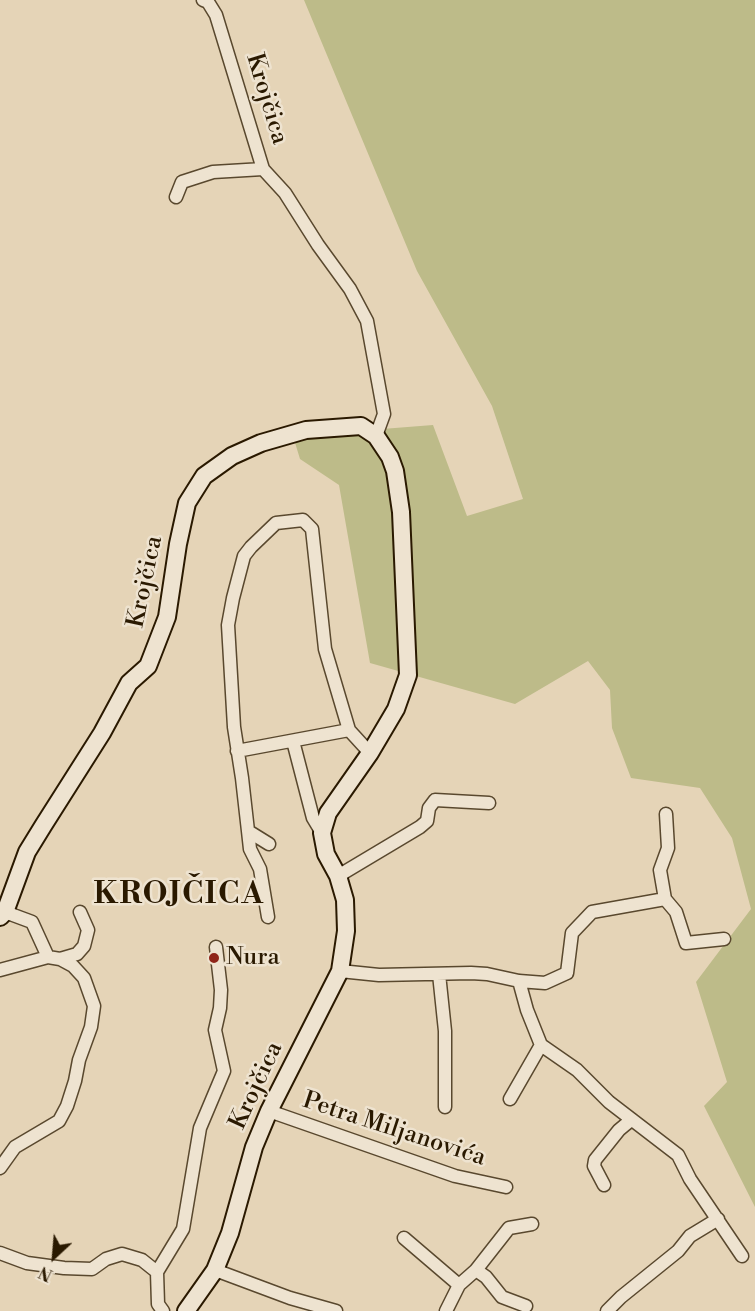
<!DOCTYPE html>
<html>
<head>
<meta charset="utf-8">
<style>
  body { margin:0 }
  #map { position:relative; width:755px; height:1311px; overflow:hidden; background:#e5d4b7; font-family:"Libre Bodoni",serif }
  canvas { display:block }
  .north { position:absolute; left:24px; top:1227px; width:60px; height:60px; -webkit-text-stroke:4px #eee3d0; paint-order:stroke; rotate:206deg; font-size:16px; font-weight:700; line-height:24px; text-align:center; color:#2a1900 }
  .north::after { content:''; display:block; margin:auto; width:21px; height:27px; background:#2a1900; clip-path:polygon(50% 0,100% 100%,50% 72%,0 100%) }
</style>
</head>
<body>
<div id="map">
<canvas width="755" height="1311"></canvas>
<div class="north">N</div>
</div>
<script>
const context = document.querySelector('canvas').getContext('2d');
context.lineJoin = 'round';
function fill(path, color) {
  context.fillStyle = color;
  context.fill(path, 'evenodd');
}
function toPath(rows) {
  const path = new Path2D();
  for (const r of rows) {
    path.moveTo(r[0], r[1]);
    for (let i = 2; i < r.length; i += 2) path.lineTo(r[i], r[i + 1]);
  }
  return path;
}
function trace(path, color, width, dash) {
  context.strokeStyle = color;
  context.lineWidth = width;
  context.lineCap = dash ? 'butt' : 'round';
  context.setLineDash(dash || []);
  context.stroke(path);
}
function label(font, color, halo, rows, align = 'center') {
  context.font = font + ' "Libre Bodoni",serif';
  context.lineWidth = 5;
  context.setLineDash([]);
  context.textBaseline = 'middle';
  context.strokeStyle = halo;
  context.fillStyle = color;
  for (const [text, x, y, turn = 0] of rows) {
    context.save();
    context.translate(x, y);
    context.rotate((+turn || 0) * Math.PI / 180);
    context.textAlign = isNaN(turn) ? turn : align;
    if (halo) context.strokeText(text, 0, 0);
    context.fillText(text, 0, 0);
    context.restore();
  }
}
fill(toPath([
  [304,0,755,0,755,1207,704,1106,727,1082,696,982,751,909,732,838,700,788,631,778,612,728,610,690,588,661,515,704,370,663,339,485,300,459,293,436,433,425,467,516,523,499,492,406,417,271]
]), '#bdbb89');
const street = toPath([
  [203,0,208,2,216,15,263,169,285,193,318,245,350,289,367,321,384,414,376,436],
  [176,197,182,182,213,172,263,169],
  [293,741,313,818,322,833],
  [237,751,349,730],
  [248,831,250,849,260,869,268,917],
  [269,844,248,831,242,778,234,727,228,625,233,598,244,556,251,547,276,523,303,520,312,529,325,649,349,730,370,753],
  [338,876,420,827,427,821,429,808,435,800,489,803],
  [665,899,676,912,686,943,724,939],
  [5,912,32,922,48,957],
  [60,959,77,954,84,946,88,930,80,912],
  [0,970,48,957,60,959,73,966,84,978,94,1006,91,1027,79,1060,75,1081,67,1106,59,1121,15,1147,0,1168],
  [340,971,379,975,471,973,487,974,519,981,545,983,567,973,572,933,592,912,665,899,660,870,668,848,666,814],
  [439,974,445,1031,445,1107],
  [519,981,527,1010,541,1045,577,1070,609,1102,678,1155,690,1179,742,1256],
  [510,1099,541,1045],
  [269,1111,455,1176,506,1187],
  [604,1185,594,1166,595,1160,619,1130,631,1120],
  [404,1238,459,1285],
  [0,1253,27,1263,64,1268,92,1269,106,1259,122,1254,142,1260,157,1272,158,1304,163,1311],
  [215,1270,290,1298,336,1311],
  [476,1270,509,1228,532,1224],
  [157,1272,183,1229,200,1128,224,1071,215,1030,220,1008,221,990,216,947],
  [446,1311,459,1285,476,1270,486,1277,502,1297,526,1306],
  [607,1311,621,1297,678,1251,690,1236,718,1219]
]);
const secondary = toPath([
  [0,917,5,912,27,852,43,826,102,733,129,683,148,666,167,617,178,544,187,503,204,476,232,456,261,443,306,430,361,426,376,436,390,457,395,471,401,512,408,675,396,709,370,753,328,813,322,833,326,854,338,876,345,900,346,931,340,971,269,1111,254,1147,230,1233,215,1270,186,1311]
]);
trace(street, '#59482e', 15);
trace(secondary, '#2a1900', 20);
trace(street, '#eee3d0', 12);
trace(secondary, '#eee3d0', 16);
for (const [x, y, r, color] of [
  [214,958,6,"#8f2418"]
]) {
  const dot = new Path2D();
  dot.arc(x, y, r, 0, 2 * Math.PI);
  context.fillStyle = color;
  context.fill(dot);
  trace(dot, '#eee3d0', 2);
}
label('24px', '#2a1900', '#eee3d0', [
  ["Krojčica",266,99,73],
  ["Krojčica",146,582,-78],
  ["Krojčica",257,1086,-65],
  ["Petra Miljanovića",394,1130,18]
]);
label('24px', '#2a1900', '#eee3d0', [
  ["Nura",226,958]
], 'left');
context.letterSpacing = '1.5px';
label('bold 30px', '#2a1900', '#eee3d0', [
  ["KROJČICA",179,896]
]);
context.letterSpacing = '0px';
</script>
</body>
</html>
